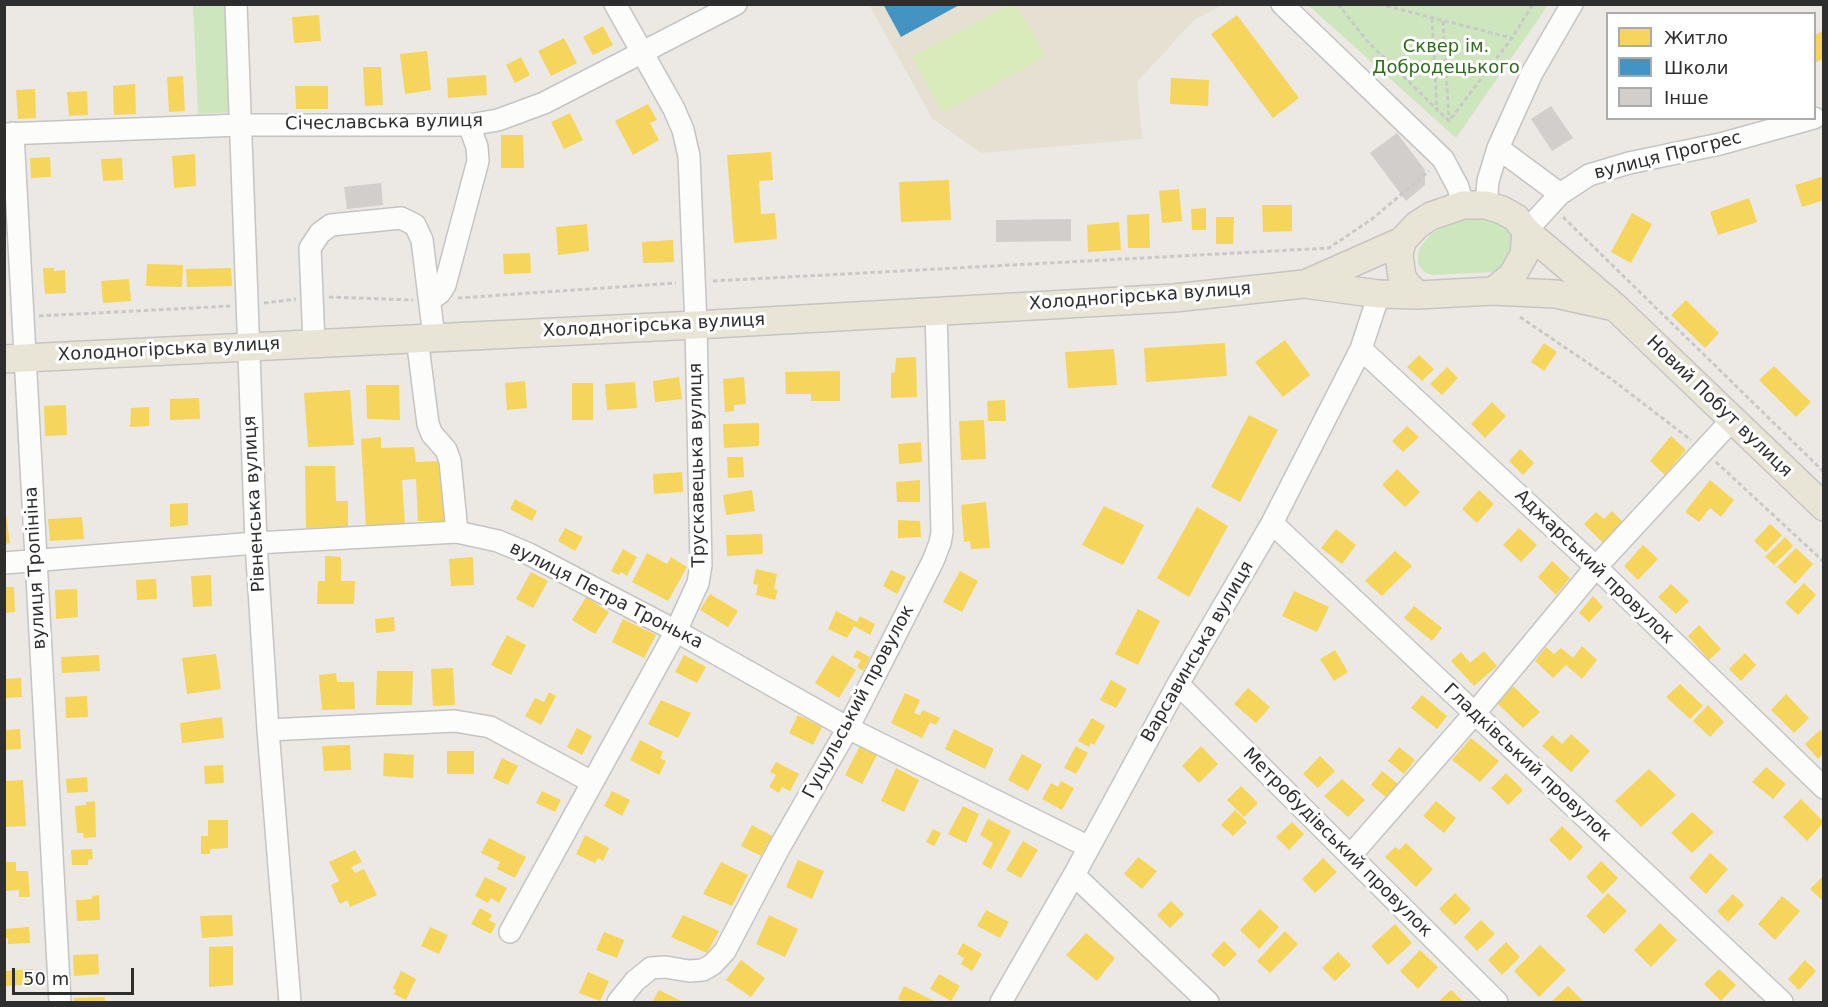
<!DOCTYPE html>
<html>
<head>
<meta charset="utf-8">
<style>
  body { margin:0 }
  #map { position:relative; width:1828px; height:1007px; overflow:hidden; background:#ece8e4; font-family:"DejaVu Sans",sans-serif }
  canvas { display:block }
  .frame { position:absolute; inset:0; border:6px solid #2e2e2e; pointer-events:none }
  .legend { position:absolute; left:1606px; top:12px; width:210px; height:108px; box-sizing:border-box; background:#fff; border:2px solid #ababab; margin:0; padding:8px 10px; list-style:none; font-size:18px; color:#2e2e2e }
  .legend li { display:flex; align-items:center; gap:12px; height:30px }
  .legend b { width:30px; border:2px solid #ababab }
  .scale { position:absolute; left:12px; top:968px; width:122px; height:27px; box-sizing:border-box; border:3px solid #2e2e2e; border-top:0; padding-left:8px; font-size:18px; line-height:21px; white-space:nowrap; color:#2e2e2e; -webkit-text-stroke:4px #fff; paint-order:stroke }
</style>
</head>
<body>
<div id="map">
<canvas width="1828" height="1007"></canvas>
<div class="frame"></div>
<ul class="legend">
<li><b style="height:16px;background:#f6d55c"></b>Житло</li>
<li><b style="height:16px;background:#4393c3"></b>Школи</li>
<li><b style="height:16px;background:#d1cecb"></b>Інше</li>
</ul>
<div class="scale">50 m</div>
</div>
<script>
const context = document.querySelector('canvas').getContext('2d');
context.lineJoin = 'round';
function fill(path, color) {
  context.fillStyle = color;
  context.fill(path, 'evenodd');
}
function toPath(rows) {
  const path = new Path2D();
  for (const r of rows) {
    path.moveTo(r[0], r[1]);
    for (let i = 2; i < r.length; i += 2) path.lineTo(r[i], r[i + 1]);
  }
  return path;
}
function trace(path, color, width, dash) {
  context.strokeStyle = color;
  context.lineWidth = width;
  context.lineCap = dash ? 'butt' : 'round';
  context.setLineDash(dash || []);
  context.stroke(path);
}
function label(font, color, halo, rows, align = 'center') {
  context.font = font + ' "DejaVu Sans",sans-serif';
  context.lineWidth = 6;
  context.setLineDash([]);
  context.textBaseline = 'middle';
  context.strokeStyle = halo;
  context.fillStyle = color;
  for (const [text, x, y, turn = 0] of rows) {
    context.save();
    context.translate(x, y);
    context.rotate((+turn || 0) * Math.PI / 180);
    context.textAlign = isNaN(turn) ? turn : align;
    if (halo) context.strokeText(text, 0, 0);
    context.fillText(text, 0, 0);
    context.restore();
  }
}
fill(toPath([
  [869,5,1222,5,1194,20,1137,82,1142,139,981,153,932,118]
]), '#e6e0d3');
fill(toPath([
  [193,5,232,5,236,112,198,114],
  [1308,5,1548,5,1456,138],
  [1478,217,1505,223,1513,233,1515,244,1505,266,1495,272,1432,275,1424,272,1418,264,1418,254,1421,246,1430,235,1446,225,1462,218]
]), '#cee6be');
fill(toPath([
  [1008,5,1016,5,1046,56,943,113,912,57]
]), '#d9eabb');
fill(toPath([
  [319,15,321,41,294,43,292,17],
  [1237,15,1299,98,1273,118,1211,34],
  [603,26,613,45,593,55,583,37],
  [1824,30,1824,58,1815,63,1815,35],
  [564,38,577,63,551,76,538,51],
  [427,51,431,90,405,94,400,54],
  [521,57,530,75,515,83,506,65],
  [363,67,381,67,383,105,365,106],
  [486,75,487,95,448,98,447,78],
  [183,76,185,111,169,112,167,77],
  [1171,78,1209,80,1208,106,1170,104],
  [135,84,136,114,114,115,113,86],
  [295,86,328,86,328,109,296,109],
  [35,89,36,118,18,119,16,90],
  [87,91,88,115,69,116,67,92],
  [648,104,657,120,650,123,659,140,633,155,615,121],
  [570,113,583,140,564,149,551,122],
  [501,135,523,135,524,168,501,168],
  [771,152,773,180,759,181,761,214,775,213,777,239,734,243,727,155],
  [195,154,196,186,174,188,172,156],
  [50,157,51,177,31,178,30,158],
  [122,158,123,180,103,181,101,159],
  [1824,176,1824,200,1802,207,1795,185],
  [949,180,951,220,901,222,899,182],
  [1179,189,1182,221,1162,223,1159,191],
  [1749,198,1757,222,1718,235,1710,212],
  [1262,205,1292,205,1292,231,1263,232],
  [1206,208,1206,230,1192,230,1191,209],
  [1632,213,1652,224,1631,263,1611,252],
  [1149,214,1150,248,1128,248,1127,215],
  [1216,217,1234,217,1233,244,1216,244],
  [1119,222,1121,250,1088,252,1087,225],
  [587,224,589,251,558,255,556,227],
  [673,240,674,262,643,263,642,242],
  [530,253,531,273,504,274,503,254],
  [147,264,183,265,182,287,146,286],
  [43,268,54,268,54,271,65,270,66,293,45,294],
  [231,268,232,286,187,287,186,269],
  [129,279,131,301,103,303,101,281],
  [1686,300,1719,333,1705,348,1671,315],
  [1285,340,1310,375,1283,397,1255,362],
  [1225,343,1227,376,1146,382,1144,348],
  [1544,343,1557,352,1544,371,1531,362],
  [1114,349,1117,385,1068,388,1065,352],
  [1419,355,1434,369,1422,381,1407,367],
  [916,357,917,397,891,398,891,373,895,372,896,358],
  [1774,366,1811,402,1796,417,1759,380],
  [1447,367,1458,378,1442,395,1430,384],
  [840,371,840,401,811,401,811,394,786,394,785,372],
  [679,377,682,399,655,402,653,381],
  [744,377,746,404,734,405,734,411,725,412,723,379],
  [525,381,527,408,507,410,505,383],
  [635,382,637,408,607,410,605,384],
  [572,383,593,383,593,420,572,420],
  [366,385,399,385,400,420,367,419],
  [350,390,354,445,308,447,304,393],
  [199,398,200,419,170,420,170,399],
  [1005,400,1006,421,988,421,987,401],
  [1492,402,1506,416,1485,438,1471,424],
  [66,405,67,435,45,436,44,406],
  [149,407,149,426,130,427,131,408],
  [1249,415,1278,430,1240,502,1211,487],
  [984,420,986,459,961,460,959,421],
  [759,423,759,446,724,448,723,424],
  [1407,426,1419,437,1403,452,1392,441],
  [1671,436,1686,450,1665,475,1650,461],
  [381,437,381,448,414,447,416,462,444,461,445,521,418,521,416,479,402,480,405,525,366,528,361,439],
  [921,442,922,462,899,464,898,444],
  [1520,449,1534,463,1523,475,1509,461],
  [727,457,743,457,744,477,728,478],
  [305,466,335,466,336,501,348,501,348,527,306,528],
  [1397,469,1420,492,1405,507,1382,485],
  [682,472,683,492,654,494,653,474],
  [920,480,920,502,897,502,896,482],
  [1710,480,1734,500,1721,517,1710,508,1699,522,1685,512],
  [752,490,755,511,726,515,723,495],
  [1479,490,1494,504,1477,523,1462,509],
  [515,499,537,511,532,521,510,509],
  [986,502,990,548,971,549,970,541,964,542,961,505],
  [188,503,188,525,170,527,170,504],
  [1104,506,1144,525,1123,565,1082,545],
  [1197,507,1228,526,1189,597,1157,578],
  [1612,511,1623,522,1603,543,1584,524,1596,512,1604,519],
  [6,515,10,543,4,544,4,516],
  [82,517,84,539,50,541,48,519],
  [898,520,920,521,921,537,898,538],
  [1770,524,1782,535,1766,552,1754,541],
  [565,528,583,537,575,551,558,541],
  [1519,528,1537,545,1521,562,1503,545],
  [1336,529,1356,545,1342,564,1321,548],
  [762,534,763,554,727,556,726,535],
  [1785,537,1793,546,1774,565,1765,557],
  [1643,545,1658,559,1638,580,1624,566],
  [1796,548,1813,564,1795,584,1777,567],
  [623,549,637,557,627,576,621,572,619,575,611,571],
  [1395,551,1412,566,1382,596,1365,581],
  [647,553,667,564,671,557,687,567,668,601,632,582],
  [325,556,341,557,341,581,355,581,354,604,317,604,318,581,325,581],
  [473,557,474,585,451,586,449,559],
  [1552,561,1570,578,1556,595,1538,577],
  [756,569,777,574,774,589,778,590,775,600,756,595,758,585,753,584],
  [891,570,906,577,897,594,883,586],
  [960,571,978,581,962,612,943,602],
  [531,572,548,581,533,608,516,599],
  [211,575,212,606,193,607,191,576],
  [156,579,157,599,137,600,136,580],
  [1804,583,1816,595,1798,615,1785,603],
  [1671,584,1689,601,1676,614,1658,597],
  [4,587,14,587,15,612,4,613],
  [77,589,78,617,56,619,55,590],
  [1294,591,1329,607,1317,632,1282,616],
  [710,594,738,611,728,627,700,610],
  [1593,596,1603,607,1589,622,1579,613],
  [586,597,609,612,595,634,572,620],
  [1414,606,1442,628,1432,641,1404,618],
  [1138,609,1160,621,1138,665,1115,654],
  [836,611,857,622,860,616,875,624,870,635,854,626,847,638,828,629],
  [394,617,395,631,376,633,375,619],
  [623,619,656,635,644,658,612,642],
  [1699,625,1721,649,1709,660,1688,636],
  [507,635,526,645,511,675,491,665],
  [1582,646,1597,660,1582,679,1566,665,1553,678,1535,661,1546,647,1554,654,1561,648,1573,658],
  [857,650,870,657,863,671,857,667,861,660,853,657],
  [1335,650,1348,672,1334,681,1320,659],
  [1484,651,1497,666,1474,686,1451,661,1461,652,1470,663],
  [1745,653,1756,665,1741,681,1729,669],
  [216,654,221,689,187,694,182,658],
  [99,655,100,671,62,673,61,657],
  [684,655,706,667,697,683,675,672],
  [832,655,856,670,839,698,815,683],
  [453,668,455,705,433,706,431,669],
  [377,671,413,671,412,705,376,705],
  [336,673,337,682,354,682,355,709,322,710,319,675],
  [21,678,22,697,4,698,4,679],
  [1111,680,1127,689,1116,708,1100,700],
  [1680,684,1703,706,1690,719,1666,697],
  [1513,686,1540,712,1523,728,1497,703],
  [1248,688,1270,707,1256,723,1234,704],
  [549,692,556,696,541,725,525,716,535,698,544,702],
  [905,693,920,700,914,713,920,715,923,710,940,718,936,725,930,722,922,738,891,723],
  [1786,694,1809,718,1794,733,1771,710],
  [1422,695,1447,716,1437,729,1411,708],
  [87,696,88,717,66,718,65,697],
  [661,700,691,713,678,738,648,724],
  [1708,705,1724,722,1710,737,1693,721],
  [798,715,822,727,813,745,789,733],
  [222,717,224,738,182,743,180,723],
  [1092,718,1105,726,1094,745,1091,743,1089,747,1078,741],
  [577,728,592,736,582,755,567,747],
  [20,729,21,749,4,750,4,730],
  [954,729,994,749,985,769,945,749],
  [1820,730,1824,733,1824,753,1818,759,1805,744],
  [1571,734,1590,751,1571,772,1542,746,1552,735,1562,744],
  [1471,738,1499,761,1480,782,1452,760],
  [640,740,663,752,660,758,666,761,659,775,630,760],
  [861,744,878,753,862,784,845,775],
  [350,745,351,770,324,771,322,746],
  [1076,746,1088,753,1076,774,1064,768],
  [1201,746,1218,764,1199,783,1182,766],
  [1399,747,1415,760,1404,774,1388,761],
  [447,751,474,751,474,774,447,774],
  [384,753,414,755,413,778,383,776],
  [1022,754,1042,765,1028,791,1008,780],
  [1320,756,1335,771,1318,788,1303,774],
  [502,758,518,766,508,785,493,778],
  [776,762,799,774,790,791,782,787,779,793,769,787,776,775,770,772],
  [223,765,224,783,205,784,204,766],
  [1766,767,1786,784,1773,799,1752,782],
  [896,768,919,780,904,812,881,801],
  [1649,769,1676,795,1641,827,1615,801],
  [1382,771,1398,784,1387,798,1371,785],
  [1506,773,1523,790,1508,805,1491,788],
  [87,777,88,792,67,793,66,779],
  [1342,779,1365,800,1348,817,1324,796],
  [23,780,26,826,4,827,4,781],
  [1061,781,1074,788,1062,810,1042,799,1051,783,1058,787],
  [1241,786,1258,803,1244,817,1227,800],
  [542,791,561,800,555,812,536,803],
  [612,791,630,800,622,816,604,806],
  [1801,799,1824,822,1807,841,1783,817],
  [95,801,96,837,84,838,83,833,77,833,75,806,86,805,86,802],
  [1436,801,1456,818,1444,833,1423,816],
  [963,806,979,814,966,843,948,834],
  [1235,810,1247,822,1233,836,1221,825],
  [1692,812,1714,832,1692,853,1671,833],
  [988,819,1011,831,991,869,982,864,993,843,980,835],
  [208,820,228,820,228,848,210,849,210,854,201,854,201,836,208,836],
  [1292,822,1304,834,1289,850,1276,837],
  [752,825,772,836,761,856,741,846],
  [1562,826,1583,847,1570,861,1549,840],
  [933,829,941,833,934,846,926,842],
  [585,835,609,848,603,861,598,858,595,863,576,854],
  [489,838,526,857,515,878,497,869,500,862,481,853],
  [1023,841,1038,850,1021,878,1006,870],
  [1406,843,1433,869,1416,887,1385,857,1395,847,1399,850],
  [92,849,93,859,88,860,88,865,72,865,71,850],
  [355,850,362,862,351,867,355,873,364,869,377,895,350,907,347,900,340,904,331,885,339,881,329,862],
  [1710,853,1728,869,1706,894,1689,878],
  [1138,857,1157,871,1142,889,1124,874],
  [1323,858,1337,872,1315,893,1302,879],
  [798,860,824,871,812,899,786,887],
  [1601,861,1618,878,1603,894,1586,877],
  [4,862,16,862,16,871,28,871,30,897,19,897,19,890,6,891],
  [721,862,748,875,732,906,703,894],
  [1824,875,1824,902,1810,889],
  [485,877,507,888,499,903,491,898,488,903,475,896],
  [1455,893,1471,909,1455,925,1439,909],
  [1608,893,1627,911,1604,934,1586,916],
  [1733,894,1744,905,1728,922,1717,911],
  [99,895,100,920,77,921,76,900,92,899,92,896],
  [1782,896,1800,911,1775,940,1758,924],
  [1171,901,1184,914,1170,928,1157,915],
  [480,908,492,915,489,920,496,924,491,934,471,924],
  [1260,909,1279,927,1259,949,1240,930],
  [986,910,1009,922,1000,938,977,926],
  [232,915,233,936,202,938,200,916],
  [683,915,719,931,707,953,671,937],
  [769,915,798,929,785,957,756,944],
  [1481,920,1495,934,1477,951,1464,937],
  [1660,923,1677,940,1651,967,1634,950],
  [1395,924,1412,943,1388,965,1371,946],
  [29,927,30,943,8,944,8,938,4,938,4,929],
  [430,927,448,935,439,954,421,946],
  [1285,931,1298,944,1270,973,1257,961],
  [604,932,624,940,617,958,596,950],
  [1086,933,1115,958,1097,981,1066,955],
  [1224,941,1237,954,1224,967,1211,955],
  [1506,942,1520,957,1502,975,1488,960],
  [963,943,982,954,972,971,961,964,964,958,957,954],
  [1540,945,1566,970,1539,997,1514,971],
  [233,946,233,985,209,987,209,947],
  [1420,950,1438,967,1418,989,1400,971],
  [1338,952,1351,965,1335,981,1322,968],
  [98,954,99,974,74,976,73,955],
  [741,960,765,978,751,997,726,980],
  [1805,960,1816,971,1799,990,1788,979],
  [33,969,34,984,6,986,4,971],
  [1719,969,1736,985,1721,1001,1704,984],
  [401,971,416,979,406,1000,394,994,396,990,393,988],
  [588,972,609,981,600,1001,579,993],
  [939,974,960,986,951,1001,930,989],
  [904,986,936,1002,905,1002,898,999],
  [1568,986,1584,1002,1551,1002],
  [659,990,683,1002,652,1002],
  [1451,990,1464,1002,1438,1002],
  [105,997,105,1002,74,1002,74,998]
]), '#f6d55c');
fill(toPath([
  [883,4,961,4,901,37]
]), '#4393c3');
fill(toPath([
  [1551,106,1573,138,1552,151,1531,119],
  [1397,133,1425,170,1425,185,1406,201,1370,153],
  [381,183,383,205,347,209,344,187],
  [1071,219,1071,241,996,242,996,220]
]), '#d1cecb');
const minor = toPath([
  [236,4,256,543,268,730,290,1002],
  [1282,4,1443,159,1458,187,1463,205],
  [13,133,60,1002],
  [4,134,240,125,469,125,498,120,544,103,736,4],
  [1498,148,1560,194],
  [1486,205,1488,181,1498,148,1532,73,1572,4],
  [1526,231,1560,194,1589,175,1629,163,1720,144,1814,118],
  [430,300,440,293,445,285,478,161,477,147,469,125],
  [417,338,428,424,432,434,446,450,450,461,457,532],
  [314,343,310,248,320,233,331,225,401,218,415,225,422,240,434,337],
  [1361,349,1596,567,1824,788],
  [1272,523,1782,1002],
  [4,563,256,543,457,532,498,541,529,554,676,631,848,728,1089,847],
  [1178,684,1497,1002],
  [268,730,455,721,490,727,592,782],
  [1350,856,1474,714,1596,567,1731,421],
  [1074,875,1208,1002],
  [510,932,676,631,698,583,701,565,696,325,689,156,683,130,674,109,615,4],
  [618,1002,635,981,651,968,665,967,689,971,703,970,713,964,725,951,779,848,848,728,933,561,940,543,942,532,936,310],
  [1001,1002,1074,875,1178,684,1272,523,1361,349,1379,294]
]);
const major = toPath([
  [1305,284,1402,241],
  [1493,291,1512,276,1524,255,1526,231],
  [1418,295,1408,286,1402,277,1399,255,1402,241,1417,225,1431,216,1463,205,1486,205,1502,210,1516,218,1526,231,1615,307,1824,507],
  [4,359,696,325,1174,298,1304,284,1379,294,1418,295,1493,291,1556,294,1615,307]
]);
trace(minor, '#c5c4c5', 24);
trace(major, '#c6c5c4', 30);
trace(toPath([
  [1338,4,1368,42,1449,121,1512,38,1533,4],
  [1379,4,1512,38],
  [1432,18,1437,109],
  [1443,21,1449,121],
  [1563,217,1824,472],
  [713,281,1329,248,1372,219,1429,171],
  [329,297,413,300],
  [458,298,676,283],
  [264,303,296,299],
  [39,316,230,306],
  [1520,317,1610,378,1691,440],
  [1716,462,1824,562]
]), '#c9c9c8', 3, [4.5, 3]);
trace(minor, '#fcfcfb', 21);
trace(major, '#e8e4d6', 27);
label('18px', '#2c6e1b', '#fff', [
  ["Сквер ім.",1446,47],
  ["Добродецького",1446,68]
]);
label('18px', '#2e2e2e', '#fff', [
  ["Січеславська вулиця",384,123,-1],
  ["вулиця Прогрес",1668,156,-14],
  ["Холодногірська вулиця",1140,297,-4],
  ["Холодногірська вулиця",654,326,-3],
  ["Холодногірська вулиця",169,350,-3],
  ["Новий Побут вулиця",1719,407,44],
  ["Трускавецька вулиця",698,465,-91],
  ["Рівненська вулиця",255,504,-93],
  ["Аджарський провулок",1594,567,44],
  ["вулиця Тропініна",36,568,-93],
  ["вулиця Петра Тронька",606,596,27],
  ["Варсавинська вулиця",1198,652,-60],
  ["Гуцульський провулок",859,702,-62],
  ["Гладківський провулок",1527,763,43],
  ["Метробудівський провулок",1337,843,45]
]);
</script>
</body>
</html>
